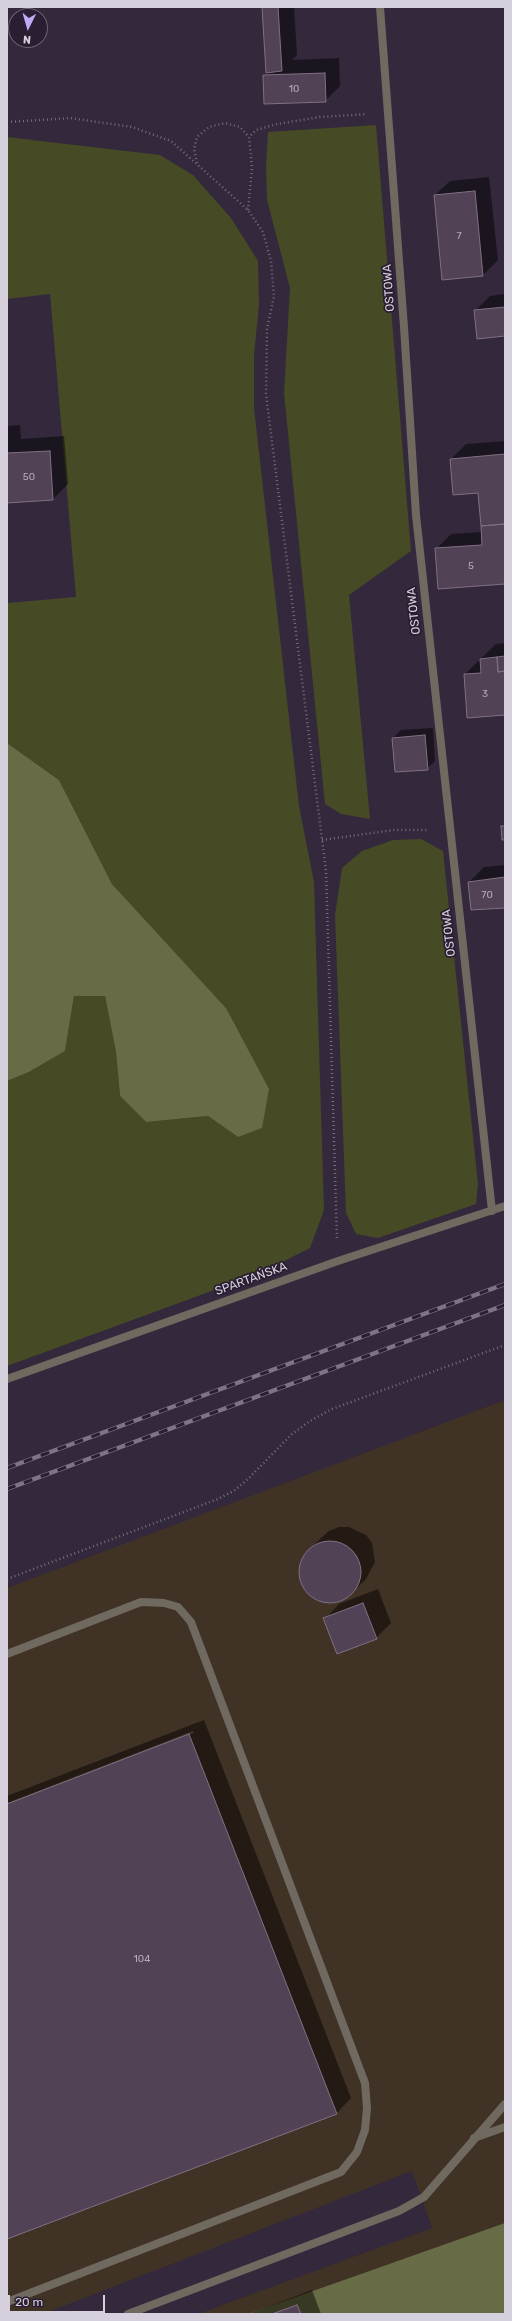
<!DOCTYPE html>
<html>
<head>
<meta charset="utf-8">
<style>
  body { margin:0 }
  #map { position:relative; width:512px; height:2321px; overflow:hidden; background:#33283c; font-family:Rubik,sans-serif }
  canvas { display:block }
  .frame { position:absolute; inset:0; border:8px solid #d6cfdc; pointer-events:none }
  .north { position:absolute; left:8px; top:8px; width:40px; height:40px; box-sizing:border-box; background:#291e32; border:1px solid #6e6576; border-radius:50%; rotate:185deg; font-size:11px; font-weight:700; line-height:16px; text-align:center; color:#d6cfdc }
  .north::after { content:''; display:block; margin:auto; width:14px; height:18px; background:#bea9f4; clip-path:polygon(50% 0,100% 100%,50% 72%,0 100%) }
  .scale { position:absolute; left:8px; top:2295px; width:97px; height:18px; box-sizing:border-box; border:2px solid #d6cfdc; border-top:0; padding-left:5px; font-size:12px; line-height:14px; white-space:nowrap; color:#d6cfdc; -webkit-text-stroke:3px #291e32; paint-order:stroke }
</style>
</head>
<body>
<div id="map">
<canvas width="512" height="2321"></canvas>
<div class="frame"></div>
<div class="north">N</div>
<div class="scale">20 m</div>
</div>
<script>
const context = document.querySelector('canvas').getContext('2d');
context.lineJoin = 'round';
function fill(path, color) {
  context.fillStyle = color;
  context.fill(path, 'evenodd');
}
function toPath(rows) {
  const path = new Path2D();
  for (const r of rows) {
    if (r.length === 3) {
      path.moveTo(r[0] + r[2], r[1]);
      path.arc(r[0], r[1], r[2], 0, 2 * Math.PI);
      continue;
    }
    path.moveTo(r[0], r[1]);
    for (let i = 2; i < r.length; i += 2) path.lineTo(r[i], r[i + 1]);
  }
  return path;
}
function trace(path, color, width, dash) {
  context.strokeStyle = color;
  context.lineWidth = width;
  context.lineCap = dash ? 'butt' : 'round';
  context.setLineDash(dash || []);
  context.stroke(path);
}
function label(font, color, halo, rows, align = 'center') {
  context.font = font + ' Rubik,sans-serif';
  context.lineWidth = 3.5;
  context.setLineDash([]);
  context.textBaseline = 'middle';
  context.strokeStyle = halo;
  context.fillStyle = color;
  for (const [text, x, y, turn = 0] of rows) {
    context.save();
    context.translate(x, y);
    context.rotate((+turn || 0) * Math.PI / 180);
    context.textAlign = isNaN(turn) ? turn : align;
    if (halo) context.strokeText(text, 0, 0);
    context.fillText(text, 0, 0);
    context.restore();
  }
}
fill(toPath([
  [505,1400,505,2314,198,2314,432,2228,412,2171,43,2314,7,2314,7,1588]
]), '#403225');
fill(toPath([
  [376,125,411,551,349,595,370,819,341,814,325,804,284,393,290,288,267,200,266,166,268,132],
  [7,137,160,155,193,175,231,218,258,261,259,305,254,355,254,408,299,806,314,882,324,1210,310,1248,258,1274,7,1366,7,1081,29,1072,65,1051,74,996,105,996,116,1052,120,1096,146,1122,208,1116,238,1137,226,1008,112,884,59,780,7,743,7,603,76,597,50,294,7,299],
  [421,839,443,851,478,1184,476,1204,378,1238,356,1234,346,1213,335,915,342,868,362,851,393,840]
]), '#464a25');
fill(toPath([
  [7,743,59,780,112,884,226,1008,269,1089,262,1128,238,1137,208,1116,146,1122,120,1096,116,1052,105,996,74,996,65,1051,29,1072,7,1081],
  [505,2223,505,2314,248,2314]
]), '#676c46');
fill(toPath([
  [263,7,294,7,297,55,292,60,339,58,340,86,325,101,264,75,267,72],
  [489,177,498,260,483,275,435,195,450,181],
  [505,294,505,335,475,311,490,296],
  [20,425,21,439,64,436,68,484,53,499,7,502,7,426],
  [505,441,505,583,436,549,451,534,482,532,479,492,451,459,466,444],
  [505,643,505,714,465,674,496,644],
  [433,728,435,761,427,769,393,738,401,730],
  [505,865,505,907,469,882,484,867],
  [339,1527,349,1527,366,1535,372,1543,375,1562,366,1579,351,1594,334,1602,315,1599,307,1592,301,1583,299,1573,301,1563,306,1553,321,1538,329,1531],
  [378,1589,391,1623,376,1638,325,1619,339,1604],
  [204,1720,351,2098,337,2113,7,2238,7,1805,194,1733,193,1731,7,1803,7,1796],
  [312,2290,321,2314,249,2314]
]), '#0007');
const building = toPath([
  [262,7,278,7,282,71,266,73,262,7],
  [325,73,326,102,264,104,263,75,325,73],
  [475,191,483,276,442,280,434,195,475,191],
  [505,307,505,336,477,339,474,310,505,307],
  [50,451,53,500,7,503,7,453,50,451],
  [505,454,505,524,481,526,478,493,453,495,450,459,505,454],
  [505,524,505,584,438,589,435,548,482,545,481,526,505,524],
  [505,656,505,671,498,672,497,657,505,656],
  [497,657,498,672,505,671,505,715,467,718,464,674,481,673,480,659,497,657],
  [425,735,428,770,395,772,392,738,425,735],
  [501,826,505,826,505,840,502,840,501,826],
  [505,877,505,908,471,910,468,882,505,877],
  [330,1572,31],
  [363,1603,377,1639,337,1654,323,1618,363,1603],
  [189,1734,337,2114,7,2239,7,1804,189,1734],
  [297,2305,301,2314,272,2314,297,2305]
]);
fill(building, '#524255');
trace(building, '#817084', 1);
trace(toPath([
  [7,122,70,118,132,127,171,141,248,210,263,232,271,261,274,296,267,329,266,394,326,871,337,1240],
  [197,163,194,149,197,137,209,127,225,123,240,127,249,137],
  [248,210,252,168,249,137,256,130,277,124,320,117,367,114],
  [322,840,394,830,429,830],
  [7,1579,218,1499,235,1490,250,1477,292,1434,310,1421,332,1409,505,1345]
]), '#766d7e', 2.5, [1, 3]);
trace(toPath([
  [7,1654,141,1602,164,1603,178,1607,191,1622,365,2083,367,2108,365,2130,357,2152,341,2172,7,2302],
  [474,2138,505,2127],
  [128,2314,399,2211,424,2197,505,2104]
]), '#70695f', 8);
trace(toPath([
  [380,7,404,327,416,515,492,1211],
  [7,1379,338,1261,505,1206]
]), '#70695f', 8);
const rail = toPath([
  [7,1468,505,1284],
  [7,1489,505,1305]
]);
trace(rail, '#7d7485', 4.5);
trace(rail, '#291e32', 3, [9]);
label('10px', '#b5acba', null, [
  ["10",294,89],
  ["7",459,236],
  ["50",29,477],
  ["5",471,566],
  ["3",485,694],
  ["70",487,895],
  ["104",142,1959]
]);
label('12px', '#d6cfdc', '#291e32', [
  ["OSTOWA",389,288,-94],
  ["OSTOWA",414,611,-96],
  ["OSTOWA",449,933,-96],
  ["SPARTAŃSKA",251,1279,-20]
]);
</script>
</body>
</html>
